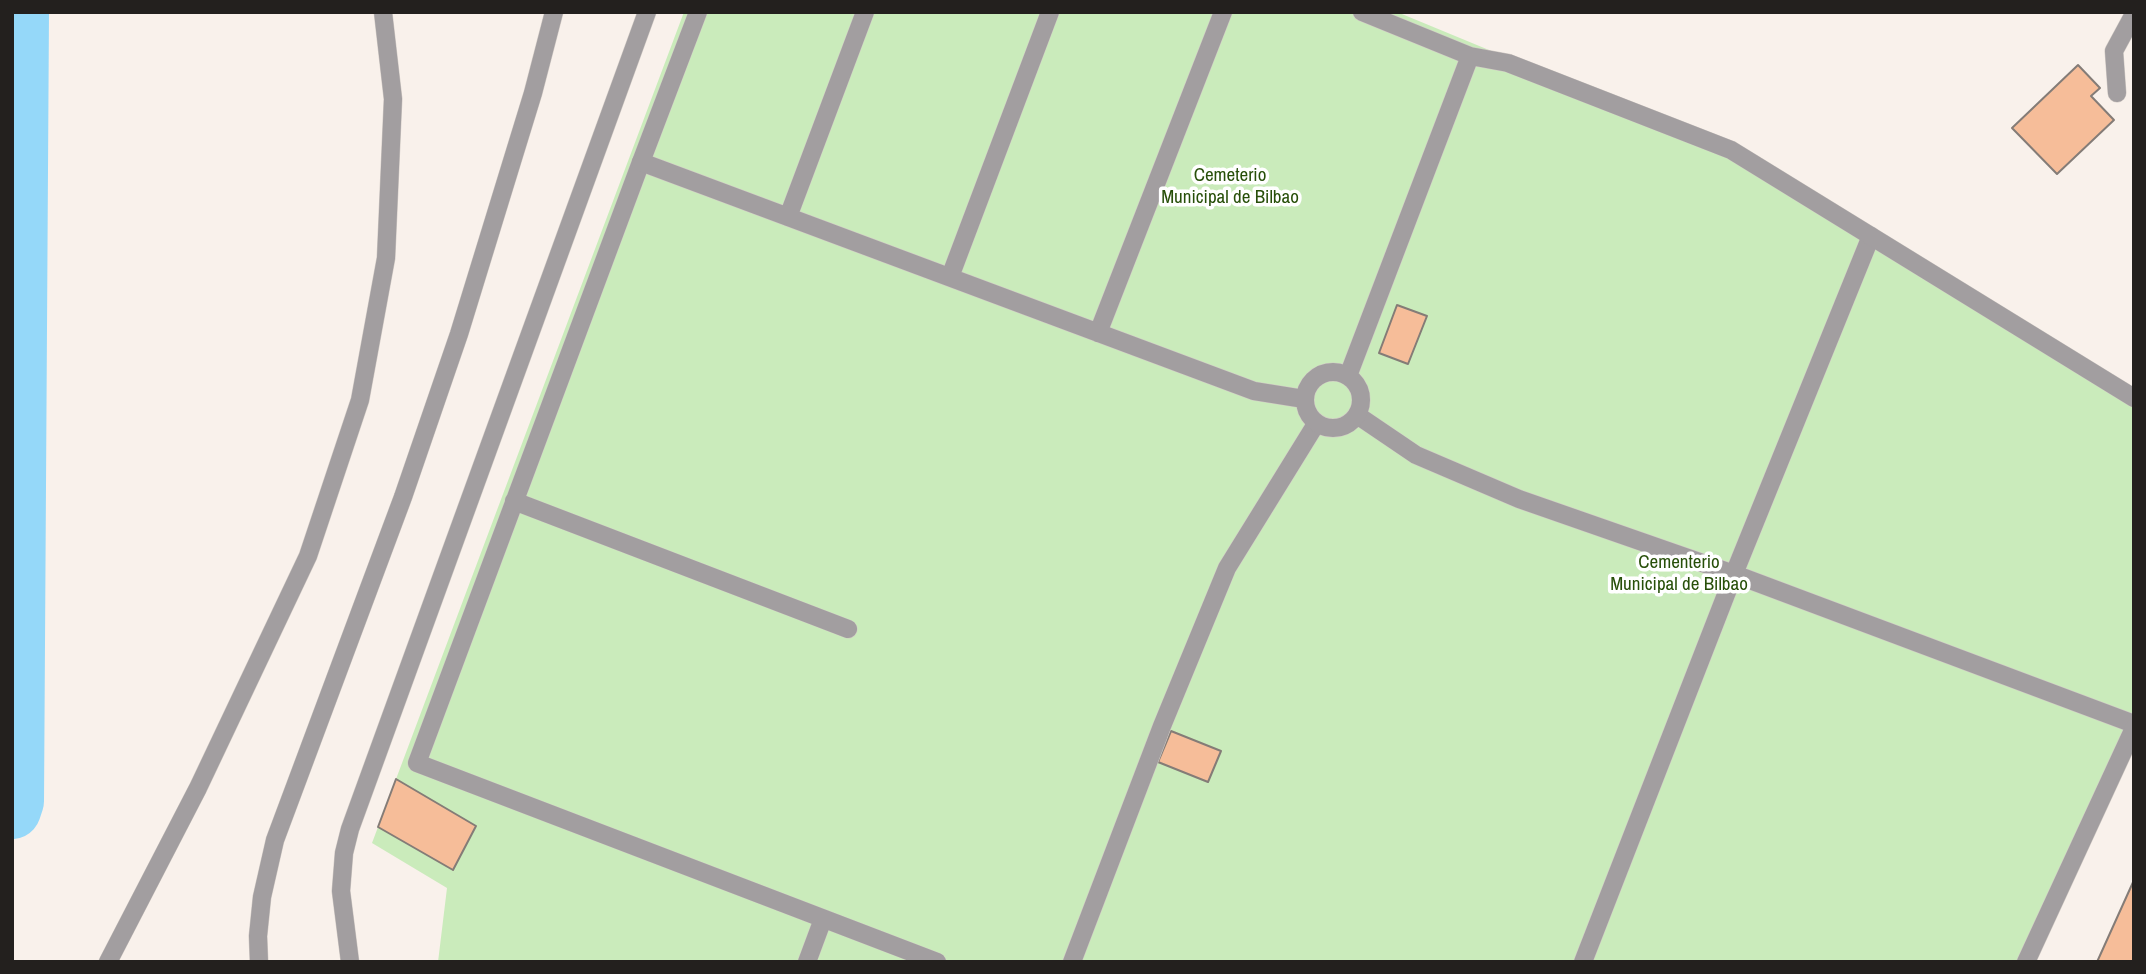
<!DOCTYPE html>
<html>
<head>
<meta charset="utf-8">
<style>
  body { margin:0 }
  #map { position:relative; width:2146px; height:974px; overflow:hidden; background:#f9f1eb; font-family:"Archivo Narrow",sans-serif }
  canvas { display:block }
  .frame { position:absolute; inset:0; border:14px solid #23201e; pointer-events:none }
</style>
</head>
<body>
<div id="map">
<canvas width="2146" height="974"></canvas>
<div class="frame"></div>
</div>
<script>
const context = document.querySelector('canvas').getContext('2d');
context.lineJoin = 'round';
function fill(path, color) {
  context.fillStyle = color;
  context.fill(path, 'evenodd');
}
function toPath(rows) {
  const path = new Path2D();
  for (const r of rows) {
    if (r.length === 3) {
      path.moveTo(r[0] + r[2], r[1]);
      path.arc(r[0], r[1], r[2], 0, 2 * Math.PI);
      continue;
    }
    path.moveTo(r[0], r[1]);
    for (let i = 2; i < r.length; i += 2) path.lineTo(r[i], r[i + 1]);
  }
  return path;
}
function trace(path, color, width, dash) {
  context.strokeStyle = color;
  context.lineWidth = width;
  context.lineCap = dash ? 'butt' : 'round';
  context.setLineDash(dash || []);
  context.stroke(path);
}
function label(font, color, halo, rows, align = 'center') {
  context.font = font + ' "Archivo Narrow",sans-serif';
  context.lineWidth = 7;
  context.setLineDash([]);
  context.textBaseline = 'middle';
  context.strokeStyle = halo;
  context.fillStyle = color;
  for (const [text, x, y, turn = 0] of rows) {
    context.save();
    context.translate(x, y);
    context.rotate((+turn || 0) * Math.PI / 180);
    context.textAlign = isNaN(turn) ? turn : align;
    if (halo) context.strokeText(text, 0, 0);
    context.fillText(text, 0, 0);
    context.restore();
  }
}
fill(toPath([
  [684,12,1397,12,1731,150,2134,399,2134,729,2026,962,438,962,447,888,372,843]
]), '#caebbb');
trace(toPath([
  [12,810,15,801,20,12]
]), '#95d8f9', 58);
const building = toPath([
  [2078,65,2100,88,2091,96,2114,120,2057,174,2012,128,2078,65],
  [1397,305,1427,316,1408,364,1379,353,1397,305],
  [1171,731,1221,751,1208,782,1158,762,1171,731],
  [396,779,476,826,453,870,378,827,396,779],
  [2134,880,2134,962,2097,962,2134,880]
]);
fill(building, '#f6bd99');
trace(building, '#847c77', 2);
const service = toPath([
  [2117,93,2114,51,2134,14],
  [641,162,417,763,937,962],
  [1357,415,1416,455,1519,499,1734,574,2134,724],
  [514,501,848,629],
  [108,962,198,788,308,556,360,400,386,258,393,99,383,12],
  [259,962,258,936,262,897,275,840,403,497,459,334,533,93,554,12],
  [807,962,823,919],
  [1072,962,1162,726,1227,568,1316,424],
  [1583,962,1734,574,1871,236]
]);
const minor = toPath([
  [698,12,641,162,1254,391,1304,399],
  [1362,12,1470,56,1508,63,1731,150,2134,398],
  [788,217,865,12],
  [950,277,1050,12],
  [1098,333,1223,12],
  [1333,400,28],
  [1348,376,1470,56],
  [350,962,341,891,344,853,350,829,647,12],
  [2026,962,2134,728]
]);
trace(service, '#d2cbc6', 19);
trace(minor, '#d2cbc6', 19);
trace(service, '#a29ea0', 18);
trace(minor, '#a29ea0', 18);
label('19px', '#274f09', '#fff', [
  ["Cemeterio",1230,176],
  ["Municipal de Bilbao",1230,198],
  ["Cementerio",1679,563],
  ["Municipal de Bilbao",1679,585]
]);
</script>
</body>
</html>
